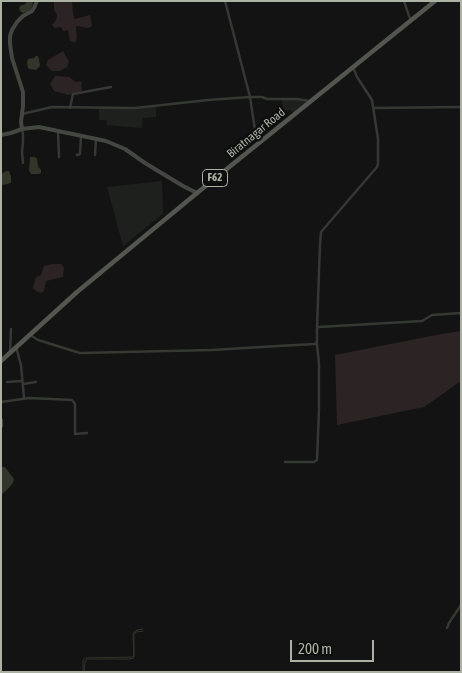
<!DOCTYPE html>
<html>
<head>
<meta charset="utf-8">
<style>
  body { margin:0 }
  #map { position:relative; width:462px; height:673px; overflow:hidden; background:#121312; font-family:"Asap Condensed",sans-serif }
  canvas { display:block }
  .frame { position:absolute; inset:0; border:2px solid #abb2a4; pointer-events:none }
  .scale { position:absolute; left:290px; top:640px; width:84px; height:22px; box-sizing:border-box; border:2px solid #abb2a4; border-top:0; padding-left:6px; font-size:15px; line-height:18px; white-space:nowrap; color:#abb2a4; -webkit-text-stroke:4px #0d0e0d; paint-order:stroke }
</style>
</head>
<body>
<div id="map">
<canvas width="462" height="673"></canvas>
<div class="frame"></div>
<div class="scale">200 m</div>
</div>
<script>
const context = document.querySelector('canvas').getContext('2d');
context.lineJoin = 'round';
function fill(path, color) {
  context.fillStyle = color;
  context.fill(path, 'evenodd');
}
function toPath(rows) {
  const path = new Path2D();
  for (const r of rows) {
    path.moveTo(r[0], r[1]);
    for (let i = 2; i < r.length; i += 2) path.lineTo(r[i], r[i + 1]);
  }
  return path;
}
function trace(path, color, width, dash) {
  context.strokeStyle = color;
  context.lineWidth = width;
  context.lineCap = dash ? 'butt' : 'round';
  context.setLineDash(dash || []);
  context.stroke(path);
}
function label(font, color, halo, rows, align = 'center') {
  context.font = font + ' "Asap Condensed",sans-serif';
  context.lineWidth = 4.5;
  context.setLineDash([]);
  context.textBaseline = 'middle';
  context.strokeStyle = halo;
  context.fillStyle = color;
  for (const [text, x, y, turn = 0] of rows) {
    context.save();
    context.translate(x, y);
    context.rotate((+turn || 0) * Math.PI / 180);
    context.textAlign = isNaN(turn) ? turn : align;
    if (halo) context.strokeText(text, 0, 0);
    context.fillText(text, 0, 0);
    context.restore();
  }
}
fill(toPath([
  [282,100,298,100,308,102,294,113,291,110,283,111],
  [156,107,156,117,143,118,142,128,106,125,107,120,99,120,99,109],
  [162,181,163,214,123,246,107,187]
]), '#1e201e');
fill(toPath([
  [54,1,72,1,73,14,75,19,90,15,92,26,88,28,76,26,77,38,75,43,70,41,68,30,63,31,61,27,54,28,52,25,56,20,57,15,54,10],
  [63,51,69,62,67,67,60,71,52,71,46,65,48,60],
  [55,76,69,77,76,82,81,81,82,91,69,95,54,91,50,84],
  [53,264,61,264,64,267,63,277,46,281,44,291,41,293,36,291,33,288,36,277,41,275,44,266],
  [461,331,461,381,424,407,337,425,335,355,441,334]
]), '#2c2424');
fill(toPath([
  [28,1,33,1,32,7,30,10,23,13,20,11,19,8,21,5,24,5],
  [36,56,38,56,39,59,40,66,36,70,29,69,28,68,27,62,28,59,34,58],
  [30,157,35,157,37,159,38,166,41,170,41,173,39,174,31,174,29,171],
  [6,171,9,171,11,176,11,183,3,185,1,184,1,174],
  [1,467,5,467,14,479,13,483,7,490,1,495]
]), '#323529');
trace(toPath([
  [83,672,83,660,86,658,132,657,134,656,133,635,134,632,137,630,143,629],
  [84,672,85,662,87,659,129,659,134,658,134,634,136,632,143,631]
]), '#323529', 1);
trace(toPath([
  [225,1,250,97,255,130,259,143],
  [404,1,409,16,411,20],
  [70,108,73,94,111,87],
  [374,108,461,107],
  [22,114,52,107,135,108,208,100,250,97,262,97,267,99,297,99,309,101],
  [22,129,23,135,23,142,22,152,23,163],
  [58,131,59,157],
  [77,155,80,154,81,136],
  [95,155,96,139],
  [317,328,320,244,321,232,377,167,378,164,378,139,372,100,357,77,353,67],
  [30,335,38,340,80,353,212,350,278,346,315,344,317,342,317,328,319,327,422,321,432,315,461,313],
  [16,347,21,365,24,398],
  [10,352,11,329],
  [7,382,22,381],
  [23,384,36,382],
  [1,402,29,398,72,400,75,404,75,434,87,433],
  [285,462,314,462,317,460,319,409,319,364,317,344],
  [447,628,449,623,461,605]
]), '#353833', 2.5);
trace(toPath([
  [22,129,21,122,23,106,23,92,12,58,10,44,10,36,12,30,17,22,23,16,32,11,34,8,37,1],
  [1,135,11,133,22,129,39,127,106,141,125,149,145,163,183,186,197,193],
  [1,420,1,426]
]), '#444741', 4);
trace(toPath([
  [1,361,77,292,197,193,435,1]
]), '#52564f', 4.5);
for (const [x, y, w] of [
  [215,178,25]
]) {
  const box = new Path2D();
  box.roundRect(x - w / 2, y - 8.5, w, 17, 4);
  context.fillStyle = '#0d0e0d';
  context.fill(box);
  trace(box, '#abb2a4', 1);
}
label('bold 11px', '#abb2a4', null, [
  ["F62",215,178]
]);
label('12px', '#abb2a4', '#0d0e0d', [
  ["Biratnagar Road",256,133,-39]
]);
</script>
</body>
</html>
